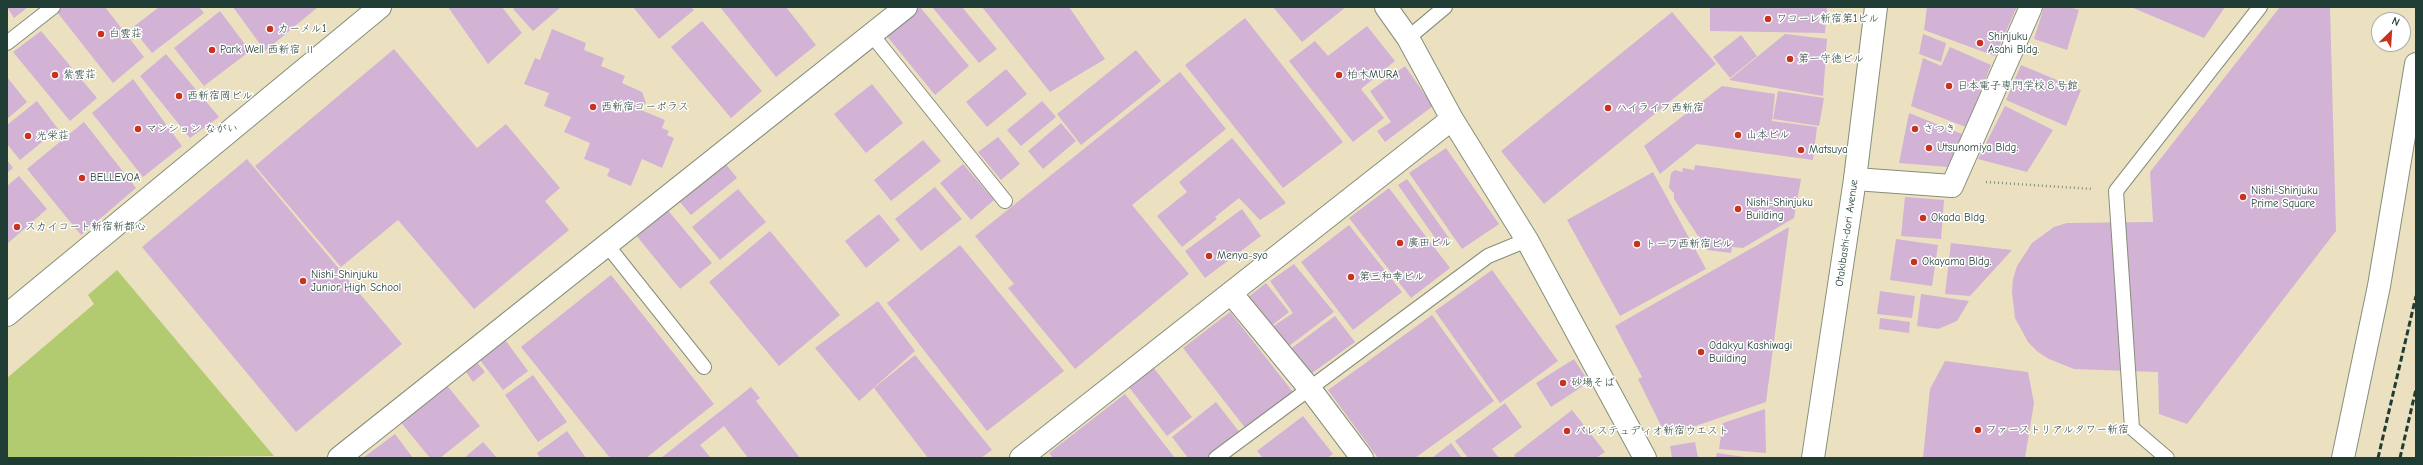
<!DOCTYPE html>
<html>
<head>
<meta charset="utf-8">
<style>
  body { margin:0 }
  #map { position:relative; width:2423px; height:465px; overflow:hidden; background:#ebe1c0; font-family:"Comic Neue",sans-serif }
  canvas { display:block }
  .frame { position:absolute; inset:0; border:8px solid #1f3d34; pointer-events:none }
  .north { position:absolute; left:2371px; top:12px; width:40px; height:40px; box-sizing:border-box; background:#fff; border:1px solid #a5b1ae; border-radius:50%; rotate:25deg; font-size:11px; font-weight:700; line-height:16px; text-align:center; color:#1f3d34 }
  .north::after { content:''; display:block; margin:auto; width:14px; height:18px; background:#c8321e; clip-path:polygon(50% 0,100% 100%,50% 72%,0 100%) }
</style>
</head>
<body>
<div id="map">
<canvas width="2423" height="465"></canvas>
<div class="frame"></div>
<div class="north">N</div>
</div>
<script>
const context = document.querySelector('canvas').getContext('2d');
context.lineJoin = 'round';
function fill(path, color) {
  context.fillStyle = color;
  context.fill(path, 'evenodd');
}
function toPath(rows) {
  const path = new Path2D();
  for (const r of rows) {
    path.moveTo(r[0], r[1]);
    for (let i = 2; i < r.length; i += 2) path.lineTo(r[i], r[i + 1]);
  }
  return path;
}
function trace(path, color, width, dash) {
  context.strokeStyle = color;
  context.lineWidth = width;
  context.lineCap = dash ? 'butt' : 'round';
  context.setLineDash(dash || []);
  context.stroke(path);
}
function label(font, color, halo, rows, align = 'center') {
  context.font = font + ' "Comic Neue","Klee One",sans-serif';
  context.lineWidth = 3;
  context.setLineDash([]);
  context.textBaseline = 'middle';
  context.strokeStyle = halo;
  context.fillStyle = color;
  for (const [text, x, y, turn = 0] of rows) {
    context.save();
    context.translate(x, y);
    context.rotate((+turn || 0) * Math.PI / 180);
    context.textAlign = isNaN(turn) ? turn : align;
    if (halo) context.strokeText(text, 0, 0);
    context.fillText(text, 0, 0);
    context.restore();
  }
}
fill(toPath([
  [117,270,274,456,7,458,7,378,94,304,88,295]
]), '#b2cb70');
fill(toPath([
  [7,7,28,7,14,18],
  [63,7,105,7,144,57,113,83,57,12],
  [159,7,199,7,204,13,152,53,132,28],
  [233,7,318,7,265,51],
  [448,7,502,7,522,33,488,64],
  [516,7,561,7,533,31,513,9],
  [633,7,691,7,694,10,659,39],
  [720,7,786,7,816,45,776,77],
  [920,7,969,66,935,95,886,35],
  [932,7,962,7,997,49,979,63],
  [982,7,1069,7,1105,59,1050,92],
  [1273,7,1346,7,1302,42],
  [1710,7,1827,7,1825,33,1710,31],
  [1927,7,2017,7,1995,56,1924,30],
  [2044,7,2069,7,2079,10,2067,50,2034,39],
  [2131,7,2225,7,2204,38],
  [2280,7,2330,7,2336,231,2187,424,2159,414,2158,372,2074,369,2049,359,2038,352,2028,342,2015,318,2012,292,2013,279,2017,266,2032,243,2054,227,2067,223,2153,222,2150,172],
  [220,11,250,51,204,86,174,48],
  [1672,12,1716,64,1544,204,1501,151],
  [1245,18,1343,142,1283,188,1185,65],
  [702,21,762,91,731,118,671,47],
  [1367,26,1395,61,1361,89,1384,118,1353,142,1289,61,1315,41,1328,56],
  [552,29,586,43,584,50,604,58,601,66,625,76,622,83,642,92,646,103,642,107,636,108,665,120,662,128,669,131,667,135,674,138,662,168,642,159,631,186,607,176,610,169,584,159,590,143,564,132,571,117,544,106,549,93,524,84,535,58,540,60],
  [41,31,97,98,70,121,13,52],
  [1785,34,1827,39,1823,96,1729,80],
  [1923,34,1946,43,1941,62,1919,54],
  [1741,35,1757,56,1730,78,1713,57],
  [1950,47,1991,65,1966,127,1911,106,1923,58,1941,66],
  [394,49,477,148,506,124,560,188,545,201,569,230,474,309,398,220,341,267,255,166],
  [1136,50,1161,81,1081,145,1057,114],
  [166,54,219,117,190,138,140,76],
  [2021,65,2081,90,2066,126,2006,100],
  [1405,66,1433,106,1385,142,1377,131,1391,122,1370,91],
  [1006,69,1027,94,987,127,966,102],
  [1180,72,1226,129,1132,205,1189,274,1075,369,1008,288,1014,284,975,236],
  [7,77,27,102,7,119],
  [133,79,182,146,143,177,92,113],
  [872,84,903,123,866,153,834,114],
  [1722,86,1775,94,1772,121,1817,127,1813,160,1697,144,1660,174,1644,146],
  [1778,91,1824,98,1819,126,1773,119],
  [37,101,58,129,20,160,7,144,7,125],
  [1042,101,1056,117,1021,146,1007,130],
  [2005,106,2053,130,2027,172,1978,159],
  [1909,113,1962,134,1948,167,1899,163],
  [84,122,136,188,81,235,27,169],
  [1061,123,1076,141,1043,169,1028,151],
  [998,137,1020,164,1001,180,978,152],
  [1232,138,1286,203,1260,220,1239,198,1215,217,1217,219,1182,247,1157,216,1187,192,1179,182],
  [923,140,941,161,891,201,874,180],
  [1446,148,1499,224,1462,249,1409,173],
  [247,159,402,344,296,432,142,247],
  [7,160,13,168,7,173],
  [725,163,737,178,691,215,679,201],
  [963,164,994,200,971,220,940,183],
  [1695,165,1801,179,1794,218,1743,248,1732,247,1731,253,1707,250,1674,199,1674,193,1669,188,1671,173,1675,170,1682,172,1683,168,1694,170],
  [1653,172,1706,269,1620,316,1567,220],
  [19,176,47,209,7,244,7,186],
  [1407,179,1449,238,1440,245,1398,185],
  [935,187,962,219,921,251,895,219],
  [1389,188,1450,268,1411,298,1349,218],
  [738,189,766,222,720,260,692,227],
  [1905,197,1944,200,1941,239,1901,236],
  [666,208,712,263,680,289,635,234],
  [1242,209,1261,236,1205,278,1185,251],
  [879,214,900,240,866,268,845,241],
  [1349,225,1402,292,1353,330,1301,262],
  [1789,227,1766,402,1666,436,1638,379,1642,377,1615,326],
  [770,231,840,315,779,366,709,282],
  [1896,239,1938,245,1932,286,1890,280],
  [1951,243,2012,250,1970,296,1945,294],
  [960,245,1064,371,987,431,887,303],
  [1294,264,1334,312,1289,346,1272,327,1293,313,1270,281],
  [1492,270,1558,361,1500,403,1435,311],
  [611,275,714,404,646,458,610,458,521,347],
  [1266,283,1289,312,1270,327,1247,298],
  [1880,291,1915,296,1912,318,1877,314],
  [1921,294,1969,301,1957,321,1938,329,1917,326],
  [878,301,915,351,859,401,815,348],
  [1230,312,1293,392,1246,429,1183,348],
  [1432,315,1494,401,1415,458,1378,458,1328,390],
  [1335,316,1355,342,1308,376,1289,350],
  [1880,318,1910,322,1909,333,1879,329],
  [503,337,528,371,503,390,477,356],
  [915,355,992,450,981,458,928,458,874,388],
  [1574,359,1589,382,1551,407,1536,383],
  [475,360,485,372,473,382,464,369],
  [1945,361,2028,372,2034,403,2025,458,1923,458,1930,389],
  [1153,367,1192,417,1167,436,1128,386],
  [533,375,567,422,538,442,505,395],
  [445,383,480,426,440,458,430,458,399,420],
  [751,387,760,398,756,401,800,458,748,458,724,426,700,445,711,458,661,458],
  [1125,394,1175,458,1053,458,1049,453],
  [1216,402,1241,434,1210,458,1188,458,1172,437],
  [1505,403,1522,427,1492,449,1499,458,1468,458,1455,441],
  [1765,409,1766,453,1719,449,1723,423],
  [1572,410,1605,452,1596,458,1516,458,1514,455],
  [1303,416,1333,454,1327,458,1263,458,1257,451],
  [567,431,586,458,540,458,537,453],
  [395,434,413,458,363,458],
  [483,442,497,458,464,458],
  [1695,442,1698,458,1672,458,1670,446],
  [1451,443,1462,458,1432,458],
  [1717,453,1745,457,1745,458,1716,458]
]), '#d2b2d5');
const service = toPath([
  [872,35,1005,201],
  [1408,38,1445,7],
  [7,43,53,7],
  [607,245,704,367],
  [1216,458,1488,256,1527,240],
  [2167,458,2132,428,2116,191,2260,7]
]);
const minor = toPath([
  [1386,7,1408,38,1452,119,1527,240,1645,458],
  [1855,179,1952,186,2031,7],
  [1231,293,1310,389,1362,458],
  [7,315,380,7],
  [339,458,906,7],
  [1021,458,1452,119],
  [2343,458,2379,286,2416,64]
]);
const tertiary = toPath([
  [1813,458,1855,179,1876,7]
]);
trace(service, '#858f7a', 16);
trace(minor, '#858f7a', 24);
trace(tertiary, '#858f7a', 24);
trace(toPath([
  [1986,182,2093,189]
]), '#858f7a', 2.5, [1, 3]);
trace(service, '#fff', 14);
trace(minor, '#fff', 22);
trace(tertiary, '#fff', 22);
trace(toPath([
  [2378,458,2416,296],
  [2400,458,2416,389]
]), '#1f3d34', 3, [6, 3]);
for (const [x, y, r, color] of [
  [1768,19,4,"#c8321e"],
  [270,29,4,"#c8321e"],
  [101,34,4,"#c8321e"],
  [1980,43,4,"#c8321e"],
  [212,50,4,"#c8321e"],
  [1790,59,4,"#c8321e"],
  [55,75,4,"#c8321e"],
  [1339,75,4,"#c8321e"],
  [1949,86,4,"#c8321e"],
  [179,96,4,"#c8321e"],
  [593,107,4,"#c8321e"],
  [1608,108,4,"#c8321e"],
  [138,129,4,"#c8321e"],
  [1915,129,4,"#c8321e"],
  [1738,135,4,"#c8321e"],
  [28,136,4,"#c8321e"],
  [1929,148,4,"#c8321e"],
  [1801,150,4,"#c8321e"],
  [82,178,4,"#c8321e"],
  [2243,197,4,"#c8321e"],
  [1738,209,4,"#c8321e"],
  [1923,218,4,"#c8321e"],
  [17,227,4,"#c8321e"],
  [1400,243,4,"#c8321e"],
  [1637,244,4,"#c8321e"],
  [1209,256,4,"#c8321e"],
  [1914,262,4,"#c8321e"],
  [1351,277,4,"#c8321e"],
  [303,281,4,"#c8321e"],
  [1701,352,4,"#c8321e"],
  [1563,383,4,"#c8321e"],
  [1978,430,4,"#c8321e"],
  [1567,431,4,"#c8321e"]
]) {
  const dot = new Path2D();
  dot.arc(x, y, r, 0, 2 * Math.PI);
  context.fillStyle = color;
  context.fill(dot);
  trace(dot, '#fff', 1.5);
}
label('11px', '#1f3d34', '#fff', [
  ["ワコーレ新宿第1ビル",1776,19],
  ["カーメル1",278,29],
  ["白雲荘",109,34],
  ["Shinjuku",1988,37],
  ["Asahi Bldg.",1988,50],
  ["Park Well 西新宿 Ⅱ",220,50],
  ["第一守徳ビル",1798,59],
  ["紫雲荘",63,75],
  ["柏木MURA",1347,75],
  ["日本電子専門学校８号館",1957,86],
  ["西新宿岡ビル",187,96],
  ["西新宿コーポラス",601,107],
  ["ハイライフ西新宿",1616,108],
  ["マンション ながい",146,129],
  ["さつき",1923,129],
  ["山本ビル",1746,135],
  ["光栄荘",36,136],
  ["Utsunomiya Bldg.",1937,148],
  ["Matsuya",1809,150],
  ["BELLEVOA",90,178],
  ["Nishi-Shinjuku",2251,191],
  ["Prime Square",2251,204],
  ["Nishi-Shinjuku",1746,203],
  ["Building",1746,216],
  ["Okada Bldg.",1931,218],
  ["スカイコート新宿新都心",25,227],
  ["廣田ビル",1408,243],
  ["トーワ西新宿ビル",1645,244],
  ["Menya-syo",1217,256],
  ["Okayama Bldg.",1922,262],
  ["Nishi-Shinjuku",311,275],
  ["Junior High School",311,288],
  ["第三和幸ビル",1359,277],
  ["Odakyu Kashiwagi",1709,346],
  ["Building",1709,359],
  ["砂場そば",1571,383],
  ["ファーストリアルタワー新宿",1986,430],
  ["パレステュディオ新宿ウエスト",1575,431]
], 'left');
label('11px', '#1f3d34', '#fff', [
  ["Otakibashi-dori Avenue",1847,233,-82]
]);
</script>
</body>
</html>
